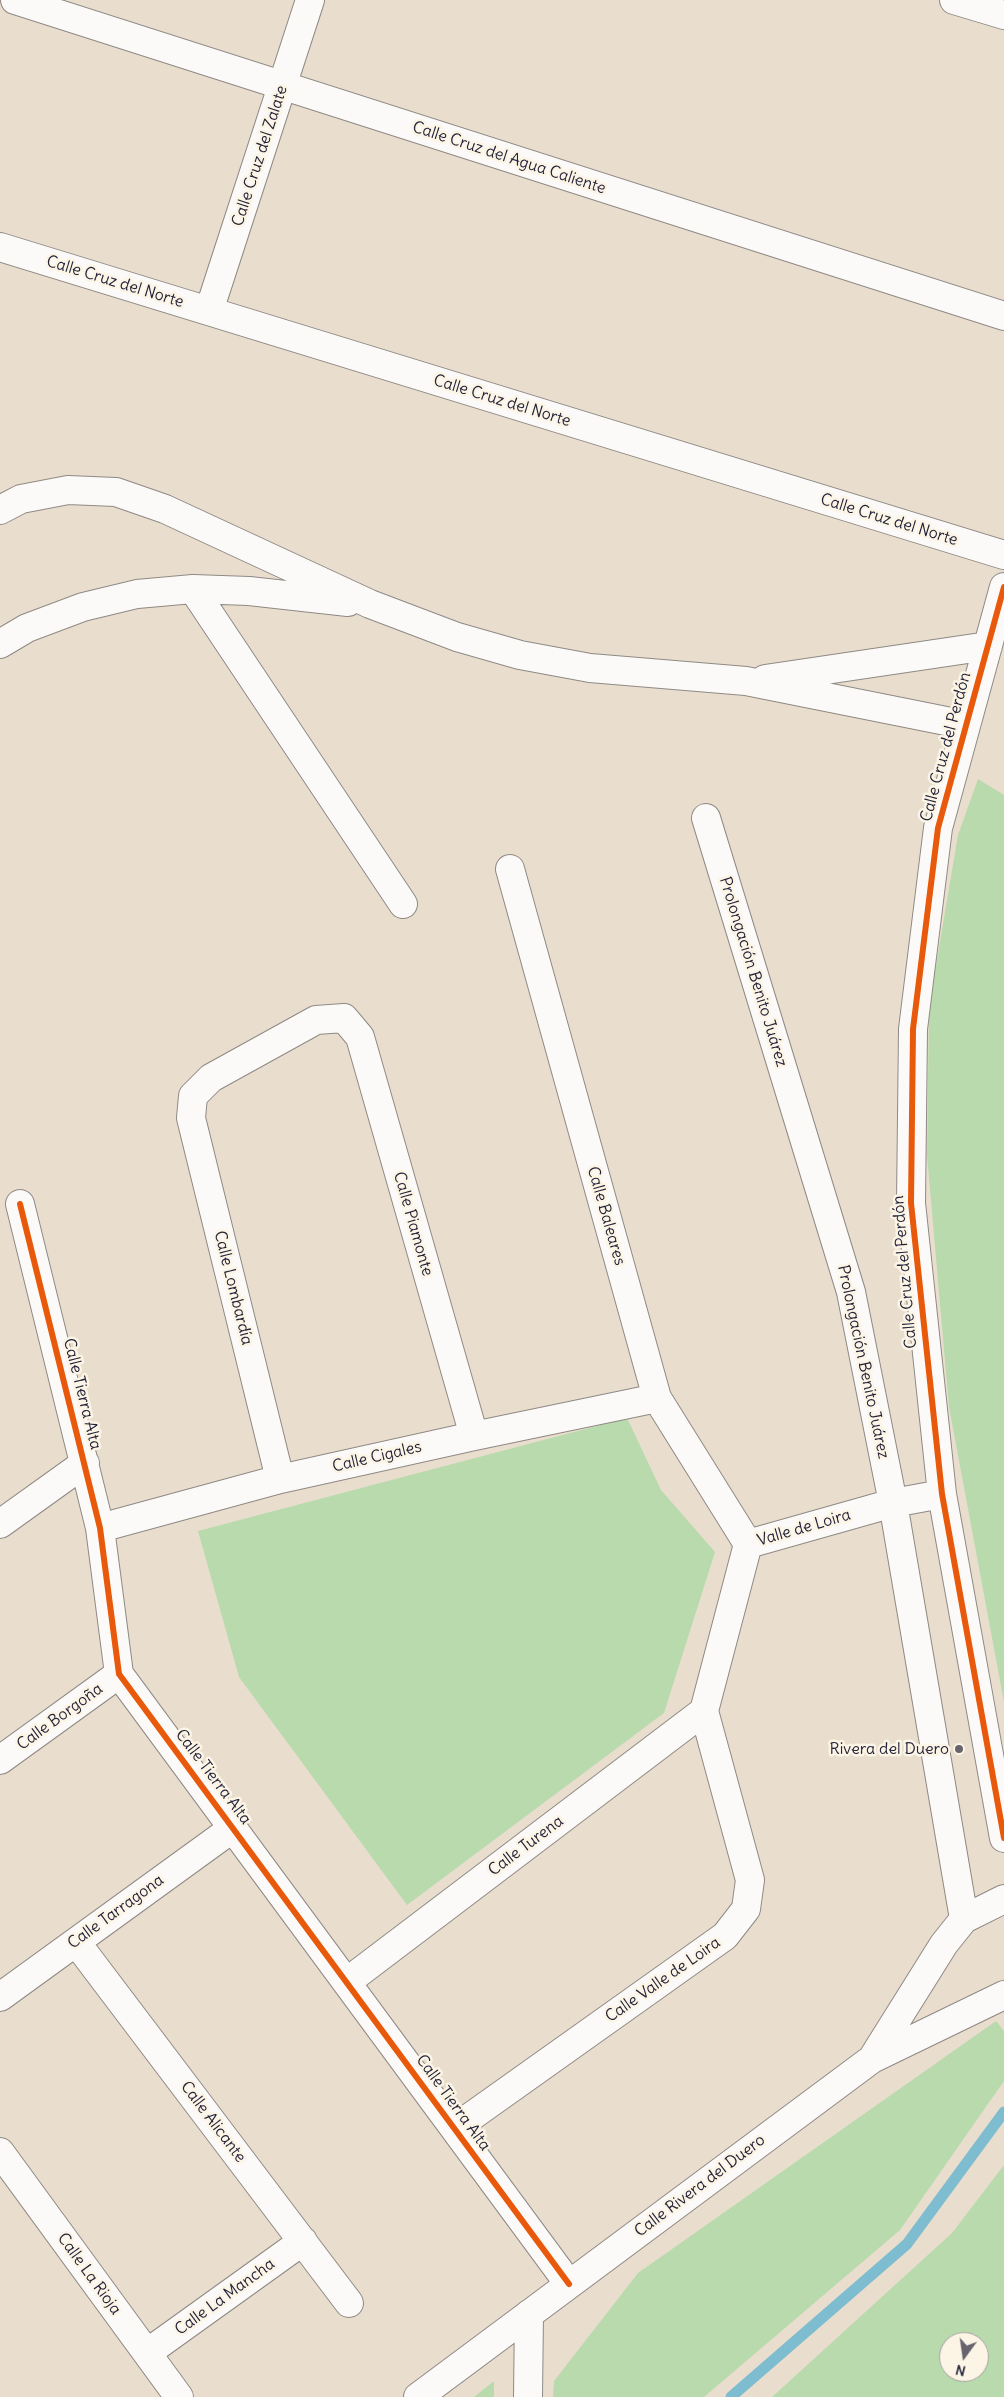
<!DOCTYPE html>
<html>
<head>
<meta charset="utf-8">
<style>
  body { margin:0 }
  #map { position:relative; width:1004px; height:2397px; overflow:hidden; background:#e9dece; font-family:Delius,sans-serif }
  canvas { display:block }
  .north { position:absolute; left:939px; top:2332px; width:50px; height:50px; box-sizing:border-box; background:#fcf5e5; border:1px solid #a5a1a1; border-radius:50%; rotate:194deg; font-size:14px; font-weight:700; line-height:20px; text-align:center; color:#22223b }
  .north::after { content:''; display:block; margin:auto; width:18px; height:22px; background:#68646e; clip-path:polygon(50% 0,100% 100%,50% 72%,0 100%) }
</style>
</head>
<body>
<div id="map">
<canvas width="1004" height="2397"></canvas>
<div class="north">N</div>
</div>
<script>
const context = document.querySelector('canvas').getContext('2d');
context.lineJoin = 'round';
function fill(path, color) {
  context.fillStyle = color;
  context.fill(path, 'evenodd');
}
function toPath(rows) {
  const path = new Path2D();
  for (const r of rows) {
    path.moveTo(r[0], r[1]);
    for (let i = 2; i < r.length; i += 2) path.lineTo(r[i], r[i + 1]);
  }
  return path;
}
function trace(path, color, width, dash) {
  context.strokeStyle = color;
  context.lineWidth = width;
  context.lineCap = dash ? 'butt' : 'round';
  context.setLineDash(dash || []);
  context.stroke(path);
}
function label(font, color, halo, rows, align = 'center') {
  context.font = font + ' Delius,sans-serif';
  context.lineWidth = 5;
  context.setLineDash([]);
  context.textBaseline = 'middle';
  context.strokeStyle = halo;
  context.fillStyle = color;
  for (const [text, x, y, turn = 0] of rows) {
    context.save();
    context.translate(x, y);
    context.rotate((+turn || 0) * Math.PI / 180);
    context.textAlign = isNaN(turn) ? turn : align;
    if (halo) context.strokeText(text, 0, 0);
    context.fillText(text, 0, 0);
    context.restore();
  }
}
fill(toPath([
  [978,779,1004,795,1004,1702,949,1407,927,1155,929,1007,958,835],
  [627,1418,661,1490,715,1552,664,1713,407,1905,239,1677,198,1531],
  [996,2021,1004,2031,1004,2081,900,2230,704,2397,553,2397,554,2381,638,2273],
  [1004,2165,1004,2397,772,2397,952,2233],
  [949,2342,979,2342,979,2372,949,2372],
  [494,2381,494,2397,474,2397]
]), '#b8daac');
trace(toPath([
  [731,2397,907,2244,1004,2112]
]), '#7ebccf', 11);
const minor = toPath([
  [15,0,1004,316],
  [954,0,1004,15],
  [0,247,1004,555],
  [209,311,310,0],
  [0,510,21,499,68,490,116,492,165,509,370,604,457,637,520,655,590,668,746,681,966,725],
  [1004,587,938,828,913,1029,911,1203,942,1494,1004,1838],
  [193,589,403,904],
  [0,644,27,628,83,607,137,594,193,589,249,591,348,602],
  [765,679,988,646],
  [706,818,851,1292,893,1503,964,1919],
  [510,869,657,1398,748,1544],
  [20,1204,100,1528,119,1674,569,2284],
  [280,1479,191,1118,193,1096,211,1078,316,1020,344,1018,360,1037,474,1436],
  [0,1524,85,1463],
  [100,1528,280,1479,474,1436,657,1398],
  [748,1544,893,1503,942,1494],
  [704,1711,748,1544],
  [0,1760,119,1674],
  [76,1942,349,2303],
  [348,1981,704,1711],
  [0,1997,233,1828],
  [872,2059,944,1944,964,1919,1004,1899],
  [455,2128,725,1936,746,1909,750,1880,704,1711],
  [0,2152,179,2397],
  [147,2353,303,2241],
  [418,2397,872,2059,1004,1995],
  [528,2397,529,2314]
]);
trace(minor, '#8f8985', 30);
trace(minor, '#fcfaf8', 28);
trace(toPath([
  [1004,587,938,828,913,1029,911,1203,942,1494,1004,1838],
  [20,1204,100,1528,119,1674,569,2284]
]), '#e8590c', 6);
for (const [x, y, r, color] of [
  [959,1749,5,"#68646e"]
]) {
  const dot = new Path2D();
  dot.arc(x, y, r, 0, 2 * Math.PI);
  context.fillStyle = color;
  context.fill(dot);
  trace(dot, '#fcf5e5', 2);
}
label('16px', '#22223b', '#fcf5e5', [
  ["Calle Cruz del Zalate",260,156,-72],
  ["Calle Cruz del Agua Caliente",509,158,18],
  ["Calle Cruz del Norte",115,282,17],
  ["Calle Cruz del Norte",502,401,17],
  ["Calle Cruz del Norte",889,520,17],
  ["Calle Cruz del Perdón",946,747,-75],
  ["Prolongación Benito Juárez",753,972,73],
  ["Calle Baleares",606,1216,74],
  ["Calle Piamonte",413,1224,74],
  ["Calle Cruz del Perdón",905,1272,-95],
  ["Calle Lombardía",233,1288,76],
  ["Prolongación Benito Juárez",863,1362,78],
  ["Calle Tierra Alta",82,1394,76],
  ["Calle Cigales",377,1457,-13],
  ["Valle de Loira",804,1528,-16],
  ["Calle Borgoña",60,1717,-36],
  ["Calle Tierra Alta",213,1777,53],
  ["Calle Turena",526,1846,-37],
  ["Calle Tarragona",116,1912,-36],
  ["Calle Valle de Loira",663,1980,-35],
  ["Calle Tierra Alta",453,2103,54],
  ["Calle Alicante",213,2122,53],
  ["Calle Rivera del Duero",700,2186,-37],
  ["Calle La Rioja",89,2274,54],
  ["Calle La Mancha",225,2297,-36]
]);
label('16px', '#22223b', '#fcf5e5', [
  ["Rivera del Duero",949,1749]
], 'right');
</script>
</body>
</html>
